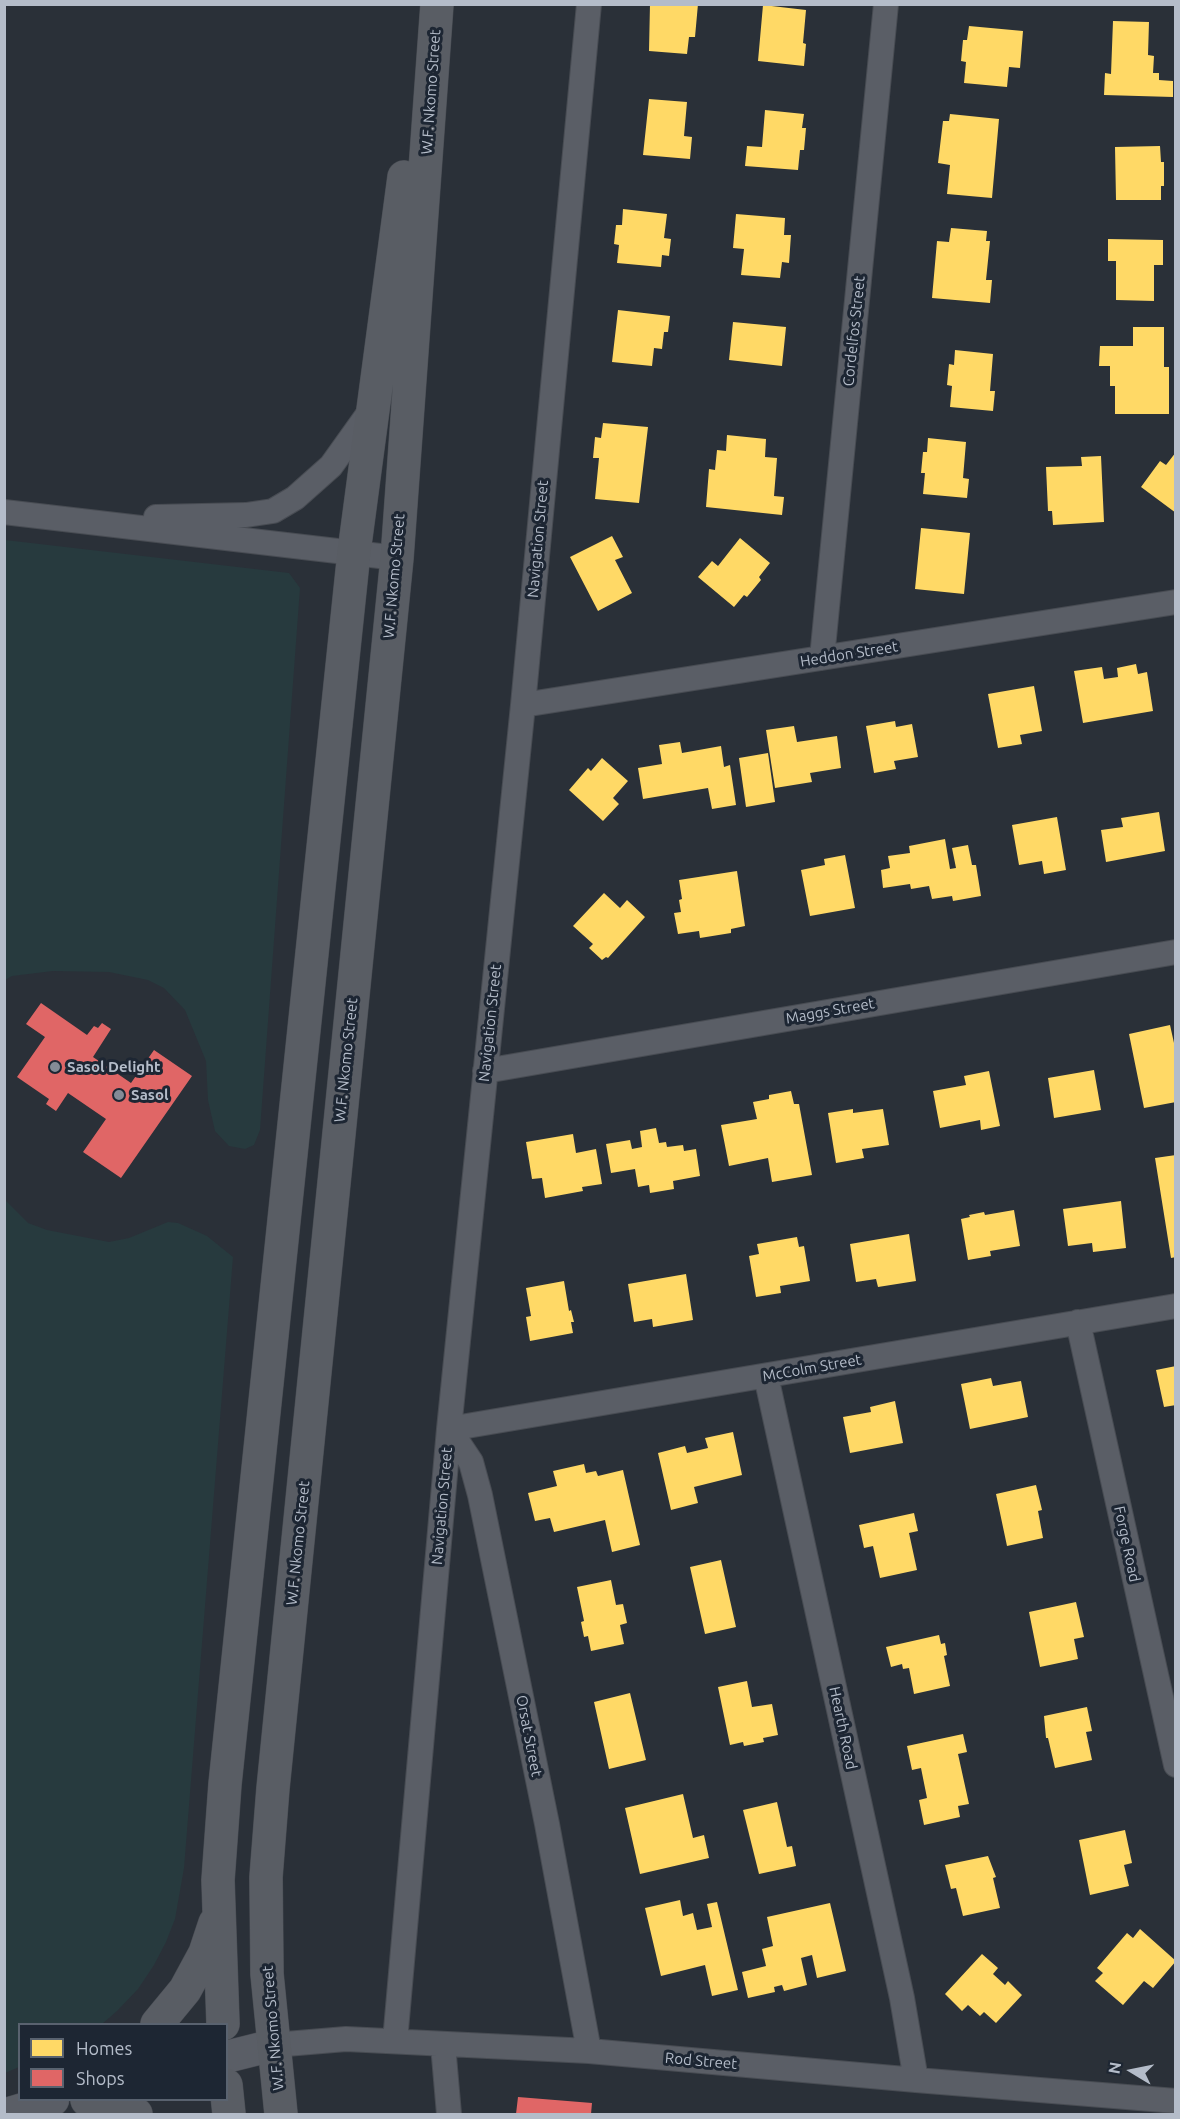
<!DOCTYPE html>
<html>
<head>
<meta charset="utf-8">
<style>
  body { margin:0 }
  #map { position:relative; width:1180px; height:2119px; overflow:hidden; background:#2a3038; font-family:Ubuntu,sans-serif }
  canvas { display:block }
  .frame { position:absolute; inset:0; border:6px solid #b4bcc9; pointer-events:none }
  .legend { position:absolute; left:18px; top:2023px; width:210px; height:78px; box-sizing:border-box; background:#1d2633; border:2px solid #59626f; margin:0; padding:8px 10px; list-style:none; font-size:18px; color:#b4bcc9 }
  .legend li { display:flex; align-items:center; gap:12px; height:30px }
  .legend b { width:30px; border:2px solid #59626f }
  .north { position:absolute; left:1102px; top:2041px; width:60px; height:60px; -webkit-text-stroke:4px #1d2633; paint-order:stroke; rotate:280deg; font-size:16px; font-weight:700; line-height:24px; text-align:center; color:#b4bcc9 }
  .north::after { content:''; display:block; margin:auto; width:21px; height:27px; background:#b4bcc9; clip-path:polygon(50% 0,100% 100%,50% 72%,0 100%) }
</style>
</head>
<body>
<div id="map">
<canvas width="1180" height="2119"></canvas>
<div class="frame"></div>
<ul class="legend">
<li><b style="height:16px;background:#ffd966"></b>Homes</li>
<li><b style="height:16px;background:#e06666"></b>Shops</li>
</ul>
<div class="north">N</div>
</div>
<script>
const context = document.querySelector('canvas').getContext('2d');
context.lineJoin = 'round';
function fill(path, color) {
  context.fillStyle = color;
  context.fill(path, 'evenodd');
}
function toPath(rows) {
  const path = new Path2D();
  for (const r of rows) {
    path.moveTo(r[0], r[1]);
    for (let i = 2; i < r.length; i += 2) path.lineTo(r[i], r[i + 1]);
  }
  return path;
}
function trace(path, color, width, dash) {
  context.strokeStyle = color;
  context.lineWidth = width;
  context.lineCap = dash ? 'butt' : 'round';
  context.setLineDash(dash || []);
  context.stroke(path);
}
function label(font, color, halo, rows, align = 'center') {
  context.font = font + ' Ubuntu,sans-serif';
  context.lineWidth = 6;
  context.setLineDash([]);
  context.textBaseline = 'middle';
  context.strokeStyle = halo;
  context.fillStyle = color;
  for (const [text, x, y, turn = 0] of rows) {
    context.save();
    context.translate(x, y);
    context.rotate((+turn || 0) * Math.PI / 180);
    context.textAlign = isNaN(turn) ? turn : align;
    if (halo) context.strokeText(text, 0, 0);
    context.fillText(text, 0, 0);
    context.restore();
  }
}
fill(toPath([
  [5,540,289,573,300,588,260,1130,254,1145,245,1149,229,1146,215,1131,208,1100,206,1061,185,1010,164,988,148,980,109,972,53,971,12,976,5,980],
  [4,1199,28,1223,47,1230,109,1242,129,1238,168,1222,178,1223,207,1236,233,1257,184,1868,175,1919,166,1942,154,1965,138,1989,117,2011,102,2024,20,2024,19,2067,5,2073]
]), '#273a3e');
fill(toPath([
  [650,4,698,4,695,37,689,37,687,54,649,51],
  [763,5,806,10,803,43,806,44,804,66,758,61],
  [1113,21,1149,22,1148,55,1154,56,1153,73,1159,73,1159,80,1173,81,1173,97,1104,95,1105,73,1111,74],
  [969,26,1023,31,1020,68,1009,67,1007,87,964,83,966,62,961,61,963,40,967,40],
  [649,99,687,102,684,136,692,137,690,159,643,155],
  [765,110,804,114,802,128,806,128,804,150,800,150,798,170,745,166,747,146,762,147],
  [950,114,999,119,992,198,947,194,950,165,938,163,943,121,949,121],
  [1160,146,1161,162,1164,162,1164,186,1161,186,1161,200,1116,200,1115,147],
  [623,209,667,214,664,238,671,239,669,256,662,255,661,267,617,263,619,245,614,244,616,225,622,225],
  [736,214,785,218,784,235,791,235,789,263,782,262,780,278,741,275,744,249,733,248],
  [951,228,987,231,986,241,990,241,986,280,992,280,990,303,932,298,937,241,949,242],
  [1108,239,1163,240,1163,265,1154,265,1154,301,1116,300,1116,261,1108,261],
  [618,310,670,316,668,332,664,332,662,349,654,348,652,366,612,362],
  [733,322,786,327,782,366,729,360],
  [1133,327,1164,327,1164,367,1169,367,1169,414,1115,414,1115,386,1110,386,1110,366,1099,366,1100,346,1133,346],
  [955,350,993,354,990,391,995,391,993,411,950,407,952,386,947,385,949,364,954,365],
  [603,423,648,427,639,503,595,499,599,458,593,458,595,437,601,438],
  [727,435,766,439,765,457,777,458,774,496,784,497,782,515,706,507,709,469,715,470,717,450,726,451],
  [928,438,966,442,963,478,969,479,967,498,923,494,925,473,921,473,923,452,927,452],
  [1176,452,1176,513,1141,487,1160,461,1166,465],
  [1101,456,1104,522,1053,525,1052,511,1048,511,1046,467,1082,466,1081,457],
  [921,528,970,533,964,594,915,589],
  [612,536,623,557,615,560,632,593,598,611,570,557],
  [740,538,770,563,759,577,761,580,747,597,744,595,734,607,698,577,712,561,718,566],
  [1136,664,1138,674,1147,672,1153,711,1083,723,1074,671,1102,667,1104,679,1118,677,1117,668],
  [1034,686,1042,731,1020,735,1022,744,998,748,988,694],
  [895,721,896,727,912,724,918,757,894,761,896,769,874,773,866,726],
  [794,726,797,742,837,736,841,768,810,773,812,782,775,788,766,730],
  [680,742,682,753,721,746,724,767,730,765,736,805,712,809,708,788,643,799,638,768,662,764,659,745],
  [768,753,775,802,746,807,739,758],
  [602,758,628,781,613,798,619,804,603,821,569,790,588,768,591,771],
  [1159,812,1165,851,1106,862,1101,830,1123,827,1121,818],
  [1057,817,1066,870,1044,874,1042,861,1019,865,1012,825],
  [945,839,950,869,956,868,952,848,968,845,972,865,976,865,981,896,953,901,952,896,932,899,929,886,911,889,910,884,883,888,881,870,890,868,888,856,910,853,909,846],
  [845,855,855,908,810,916,801,870,825,865,824,859],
  [737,871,745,926,731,929,731,933,700,938,699,931,678,934,674,913,681,912,679,900,682,899,679,880],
  [604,893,620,908,627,900,645,917,608,958,606,957,602,960,589,948,593,944,573,926],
  [1170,1025,1176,1052,1176,1102,1144,1108,1129,1034],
  [1094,1070,1101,1110,1054,1118,1048,1078],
  [989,1071,1000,1126,981,1130,980,1120,940,1128,933,1091,966,1085,964,1076],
  [791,1091,794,1104,799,1104,812,1175,772,1182,768,1158,729,1166,721,1125,757,1119,753,1102,769,1099,769,1095],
  [853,1109,853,1113,883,1109,889,1145,862,1149,864,1158,836,1163,828,1113],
  [656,1128,659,1143,666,1142,667,1147,683,1145,684,1151,696,1149,700,1176,673,1181,674,1189,650,1193,649,1185,638,1187,635,1169,611,1173,606,1144,630,1140,632,1149,642,1147,640,1131],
  [573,1134,576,1153,596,1149,602,1184,582,1187,583,1191,545,1198,542,1178,532,1179,526,1142],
  [1176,1155,1176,1257,1171,1258,1155,1158],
  [1121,1201,1126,1248,1093,1252,1092,1243,1068,1246,1063,1209],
  [1014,1210,1020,1246,990,1251,991,1256,968,1260,961,1219,970,1217,969,1215,984,1212,985,1215],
  [909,1234,916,1281,878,1287,876,1279,856,1282,850,1244],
  [797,1237,799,1247,804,1246,810,1281,780,1286,781,1293,756,1297,749,1256,759,1254,757,1244],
  [686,1274,693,1320,653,1327,652,1319,634,1322,628,1284],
  [564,1281,569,1311,571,1310,574,1322,571,1322,573,1333,530,1341,526,1317,531,1316,526,1288],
  [1176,1366,1176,1405,1164,1407,1156,1370],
  [991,1378,993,1386,1021,1381,1028,1417,970,1429,961,1384],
  [895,1401,903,1443,850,1453,843,1417,871,1412,870,1407],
  [733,1432,742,1475,694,1487,698,1503,671,1510,658,1453,685,1446,687,1453,708,1448,705,1438],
  [584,1464,586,1473,596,1471,598,1476,623,1470,640,1545,612,1552,605,1520,554,1532,550,1518,535,1521,528,1493,557,1486,553,1471],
  [1036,1485,1042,1510,1038,1511,1043,1538,1007,1546,996,1494],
  [914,1513,918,1531,909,1533,917,1570,880,1578,873,1546,864,1548,859,1525],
  [721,1560,736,1627,705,1634,690,1567],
  [611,1580,616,1605,623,1604,627,1623,620,1625,624,1644,591,1651,588,1636,584,1637,581,1622,584,1621,577,1587],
  [1076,1602,1084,1637,1074,1639,1078,1659,1040,1667,1029,1612],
  [939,1635,941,1644,945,1643,947,1655,944,1656,950,1686,914,1694,909,1668,903,1669,902,1664,891,1667,886,1647],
  [747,1681,752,1707,772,1704,778,1735,763,1738,764,1742,744,1746,743,1742,730,1745,718,1687],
  [630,1693,646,1760,609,1769,594,1702],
  [1087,1707,1092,1731,1086,1732,1092,1760,1055,1768,1048,1738,1046,1738,1044,1716],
  [963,1734,967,1752,958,1754,969,1804,958,1806,960,1817,924,1825,919,1800,927,1798,921,1768,912,1770,907,1746],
  [683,1794,693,1838,704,1835,709,1858,640,1874,625,1808],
  [777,1802,787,1847,792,1846,796,1866,759,1874,743,1810],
  [1125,1830,1132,1863,1124,1865,1129,1886,1090,1895,1079,1840],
  [988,1856,996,1877,993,1878,1000,1908,963,1916,956,1888,951,1889,945,1865],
  [680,1900,683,1916,693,1913,697,1930,712,1927,707,1904,717,1902,738,1990,712,1996,705,1965,661,1976,645,1908],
  [830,1903,846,1971,817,1978,812,1955,801,1958,807,1985,784,1991,782,1985,774,1987,775,1992,748,1998,742,1972,766,1966,762,1949,773,1946,767,1917],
  [1140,1929,1176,1961,1153,1988,1144,1981,1123,2005,1095,1981,1103,1973,1097,1968,1127,1933,1133,1938],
  [982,1954,998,1968,993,1974,1005,1985,1008,1981,1022,1995,996,2023,984,2012,980,2016,968,2005,962,2011,945,1994]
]), '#ffd966');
fill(toPath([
  [41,1003,87,1035,94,1026,98,1028,102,1023,111,1029,93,1057,131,1083,154,1050,192,1076,121,1178,83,1152,106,1119,68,1093,56,1111,46,1104,49,1099,17,1077,45,1037,26,1024],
  [518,2097,592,2103,591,2114,516,2114]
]), '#e06666');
const minor = toPath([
  [4,512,397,558],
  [156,517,246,515,273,511,295,498,331,466,371,410],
  [822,658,886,4],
  [523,705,1176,602],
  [485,1071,1176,952],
  [1078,1322,1176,1765],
  [766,1376,902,1998,916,2080],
  [395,2041,449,1429,523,705,589,4],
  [274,2045,346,2039,589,2051,916,2080,1176,2101],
  [443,2045,449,2114],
  [589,2051,547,1824,480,1495,471,1462,449,1429,1176,1306]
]);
const tertiary = toPath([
  [226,2057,274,2045],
  [6,2114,53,2100]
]);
const secondary = toPath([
  [157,2024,185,1990,205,1953,215,1923],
  [223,2024,218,1880,225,1784,354,552,404,177],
  [226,2085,229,2114],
  [87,2100,111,2104,136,2114],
  [281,2114,267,1974,266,1877,273,1788,397,558,437,4]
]);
trace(minor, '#484c53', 26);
trace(tertiary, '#484c53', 33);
trace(secondary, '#484c53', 34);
trace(minor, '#5a5e66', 24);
trace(tertiary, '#5a5e66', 32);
trace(secondary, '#595d64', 33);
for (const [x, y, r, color] of [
  [55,1067,6,"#848b96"],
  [119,1095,6,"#848b96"]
]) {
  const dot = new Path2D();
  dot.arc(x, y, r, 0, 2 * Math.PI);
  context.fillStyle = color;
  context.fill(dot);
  trace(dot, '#1d2633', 2);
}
label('15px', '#b4bcc9', '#1d2633', [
  ["W.F. Nkomo Street",431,92,-86],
  ["Cordelfos Street",854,331,-84],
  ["Navigation Street",538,539,-85],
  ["W.F. Nkomo Street",394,576,-85],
  ["Heddon Street",849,654,-9],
  ["Maggs Street",830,1011,-10],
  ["Navigation Street",490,1023,-84],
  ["W.F. Nkomo Street",346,1060,-84],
  ["McColm Street",812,1368,-10],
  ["Navigation Street",442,1506,-85],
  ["W.F. Nkomo Street",298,1543,-84],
  ["Forge Road",1127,1544,78],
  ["Hearth Road",843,1728,78],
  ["Orsat Street",529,1736,79],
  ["W.F. Nkomo Street",273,2028,-95],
  ["Rod Street",701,2061,5]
]);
label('bold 15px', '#b4bcc9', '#1d2633', [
  ["Sasol Delight",67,1067],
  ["Sasol",131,1095]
], 'left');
</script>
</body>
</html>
